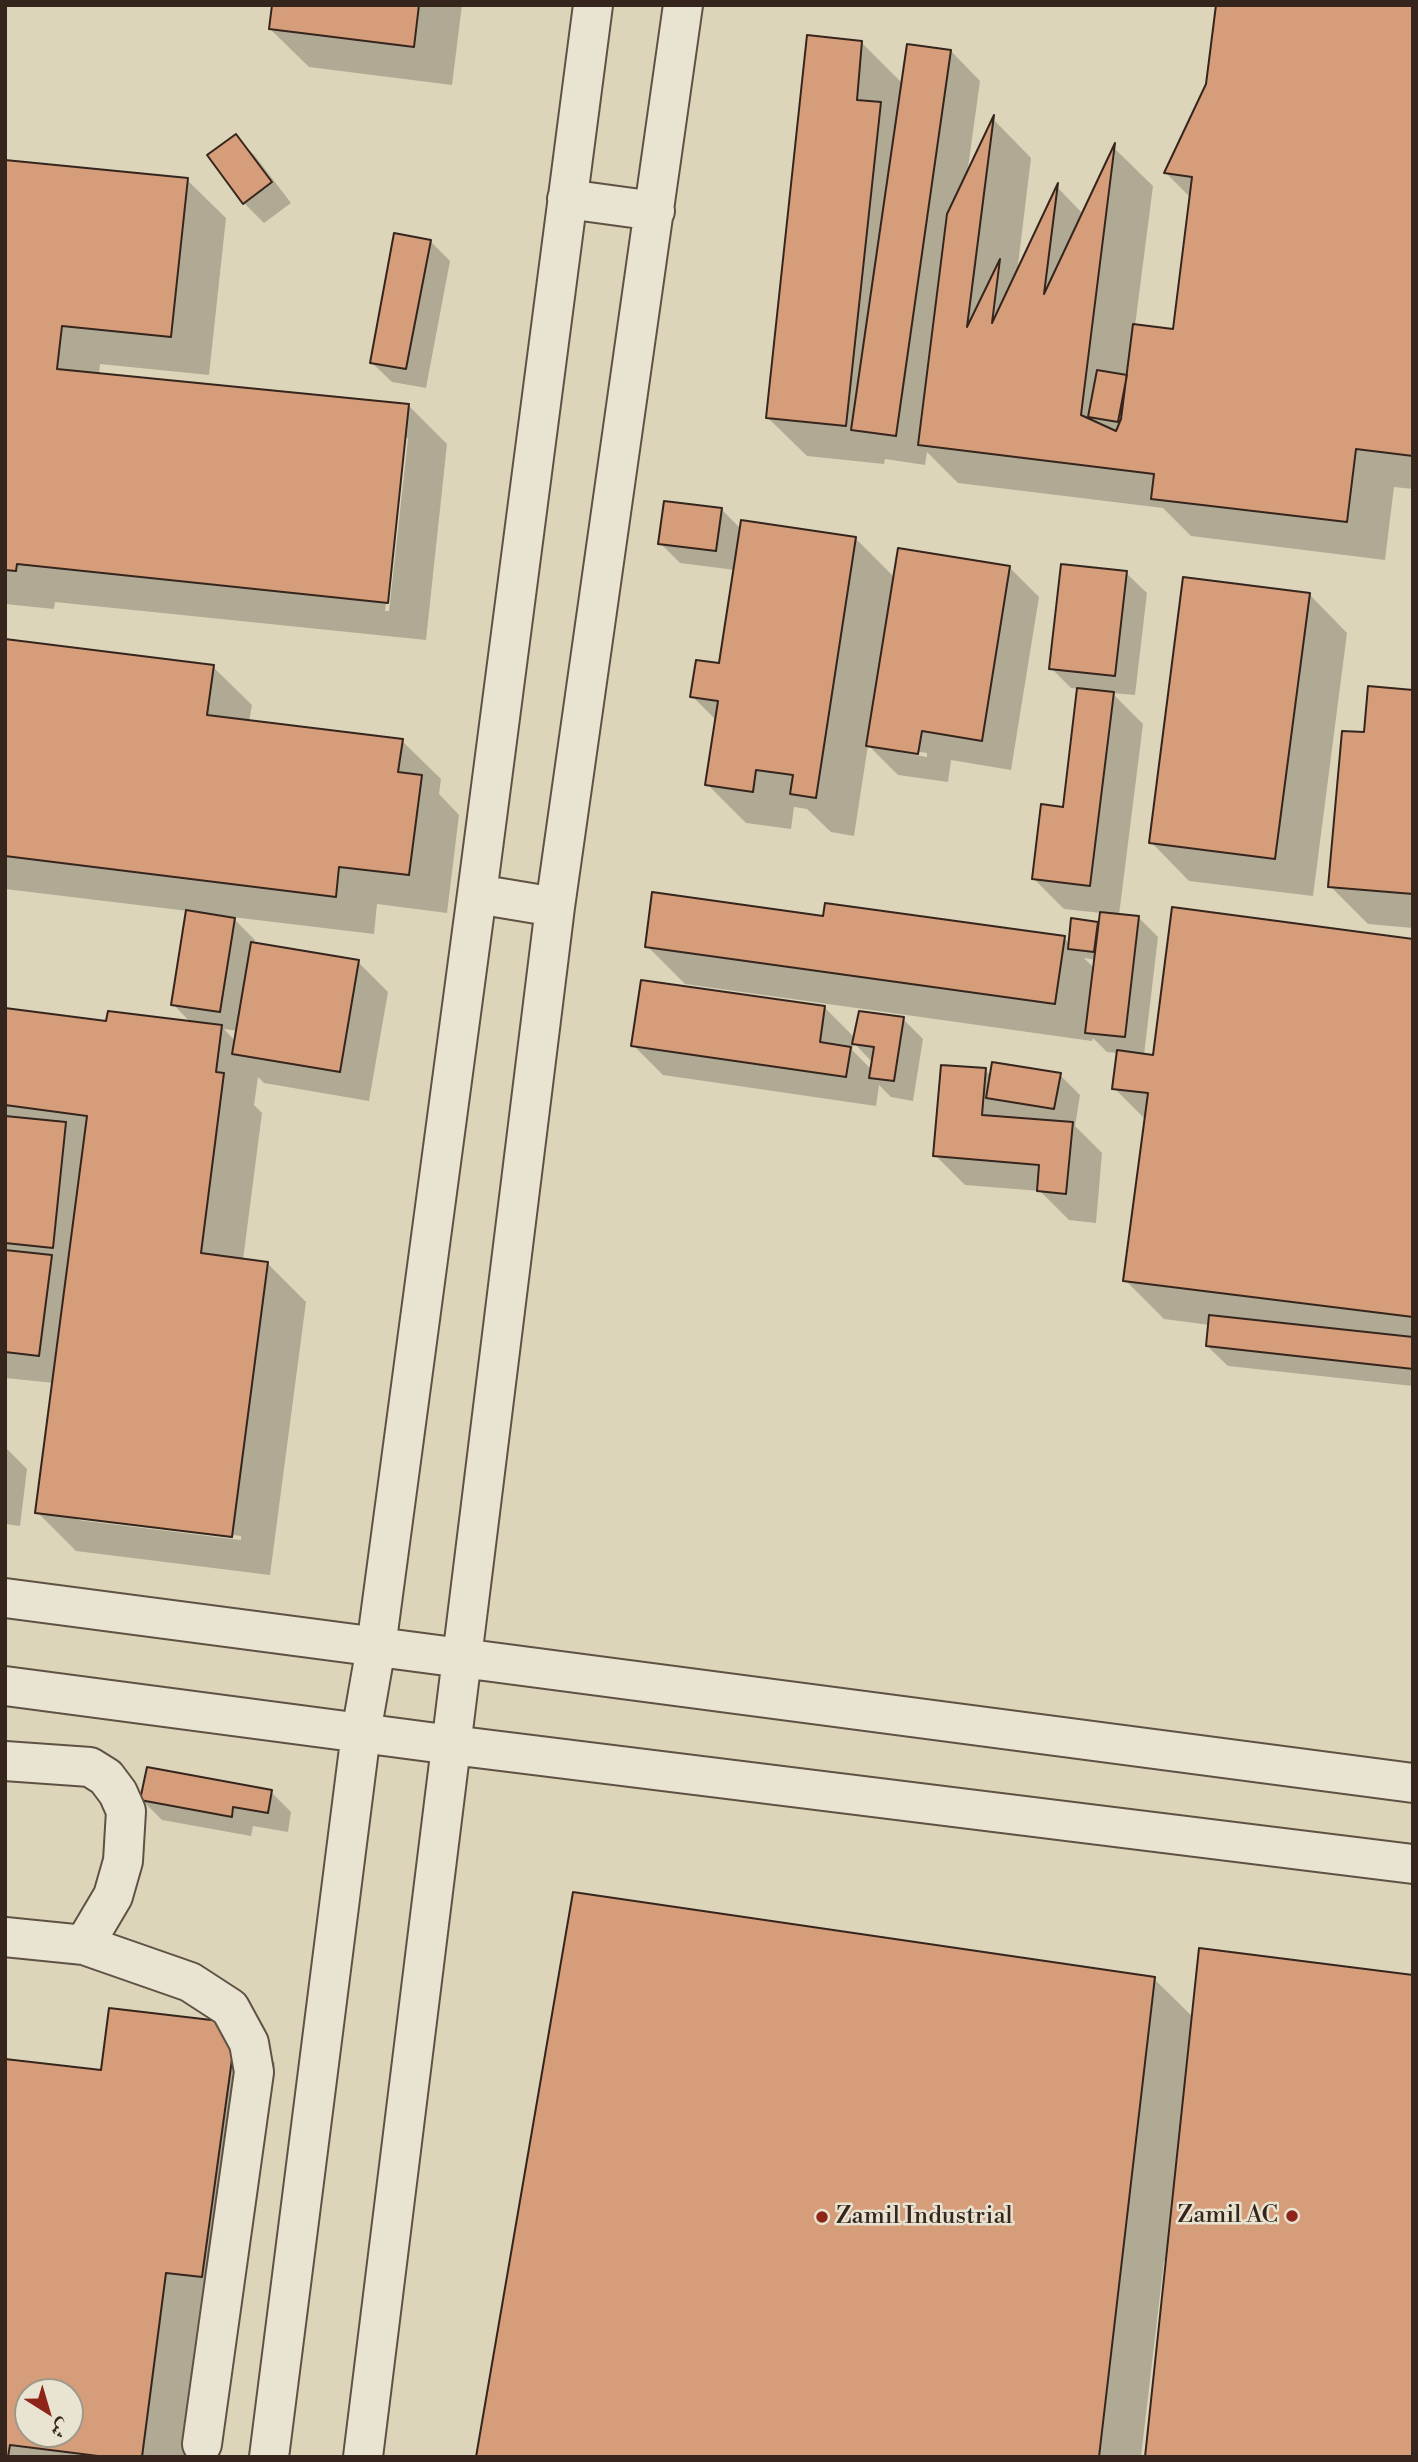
<!DOCTYPE html>
<html>
<head>
<meta charset="utf-8">
<style>
  body { margin:0 }
  #map { position:relative; width:1418px; height:2462px; overflow:hidden; background:#ddd5ba; font-family:"Libre Bodoni",Amiri,serif }
  canvas { display:block }
  .frame { position:absolute; inset:0; border:7px solid #35251d; pointer-events:none }
  .north { position:absolute; left:14px; top:2378px; width:70px; height:70px; box-sizing:border-box; background:#e9e4d2; border:2px solid #a1988a; border-radius:50%; rotate:143deg; font-size:19px; font-weight:700; line-height:28px; text-align:center; color:#35251d }
  .north::after { content:''; display:block; margin:auto; width:24px; height:32px; background:#8f2418; clip-path:polygon(50% 0,100% 100%,50% 72%,0 100%) }
</style>
</head>
<body>
<div id="map">
<canvas width="1418" height="2462"></canvas>
<div class="frame"></div>
<div class="north">ش</div>
</div>
<script>
const context = document.querySelector('canvas').getContext('2d');
context.lineJoin = 'round';
function fill(path, color) {
  context.fillStyle = color;
  context.fill(path, 'evenodd');
}
function toPath(rows) {
  const path = new Path2D();
  for (const r of rows) {
    path.moveTo(r[0], r[1]);
    for (let i = 2; i < r.length; i += 2) path.lineTo(r[i], r[i + 1]);
  }
  return path;
}
function trace(path, color, width, dash) {
  context.strokeStyle = color;
  context.lineWidth = width;
  context.lineCap = dash ? 'butt' : 'round';
  context.setLineDash(dash || []);
  context.stroke(path);
}
function label(font, color, halo, rows, align = 'center') {
  context.font = font + ' "Libre Bodoni",serif';
  context.lineWidth = 5;
  context.setLineDash([]);
  context.textBaseline = 'middle';
  context.strokeStyle = halo;
  context.fillStyle = color;
  for (const [text, x, y, turn = 0] of rows) {
    context.save();
    context.translate(x, y);
    context.rotate((+turn || 0) * Math.PI / 180);
    context.textAlign = isNaN(turn) ? turn : align;
    if (halo) context.strokeText(text, 0, 0);
    context.fillText(text, 0, 0);
    context.restore();
  }
}
fill(toPath([
  [273,5,462,5,452,85,309,67,270,29],
  [1413,5,1413,489,1394,487,1385,560,1191,536,1163,508,958,483,927,452,925,465,885,459,884,464,807,456,768,418,862,43,903,84,951,51,980,81,967,175,994,120,1031,158,1017,273,1058,188,1084,215,1115,149,1153,186,1135,326,1175,331,1191,198,1166,173,1208,85],
  [235,136,255,156,291,203,264,223,244,203],
  [5,161,187,180,226,218,209,375,100,364,99,375,409,406,447,444,426,640,55,602,54,609,5,604],
  [404,438,408,438,389,611,385,611],
  [430,241,450,261,426,388,392,382,371,362],
  [722,510,741,529,855,538,895,578,1009,567,1039,597,1011,770,951,760,948,782,898,775,868,745,854,836,831,832,807,809,794,807,791,829,746,823,707,784,717,721,692,696,721,665,735,570,680,563,660,543],
  [899,749,927,753,927,757,899,752],
  [1126,573,1147,593,1135,695,1112,693,1143,724,1119,915,1138,917,1158,937,1144,1055,1154,1057,1413,941,1413,1386,1228,1366,1207,1346,1210,1325,1164,1319,1125,1280,1146,1120,1114,1088,1118,1053,1107,1052,1093,1038,1092,1041,685,984,647,946,824,918,1064,938,1070,944,1097,923,1100,926,1101,913,1064,909,1034,879,1065,809,1079,689,1071,688,1051,668],
  [1084,958,1096,960,1095,969],
  [1309,594,1347,633,1313,896,1189,881,1151,842],
  [5,641,213,667,252,705,249,722,402,741,441,779,439,794,459,815,447,913,377,904,374,934,232,917,255,940,254,944,358,962,388,992,369,1101,264,1083,258,1077,254,1105,262,1113,243,1260,267,1263,306,1302,270,1575,76,1551,37,1512,54,1383,5,1378,5,1009,108,1023,191,1023,173,1004,188,911,5,889],
  [224,1029,238,1031,236,1042],
  [78,1516,241,1536,241,1540,78,1520],
  [1413,692,1413,928,1368,924,1330,886,1366,734],
  [825,1008,855,1038,903,1019,923,1039,913,1101,891,1097,879,1085,876,1106,663,1075,633,1045],
  [854,1043,873,1063,872,1070,852,1050],
  [985,1070,991,1076,1060,1075,1080,1095,1075,1126,1102,1153,1096,1223,1069,1220,1040,1191,965,1185,935,1155],
  [5,1447,27,1469,20,1526,5,1524],
  [271,1792,291,1812,288,1832,253,1826,251,1836,162,1820,142,1800],
  [1154,1979,1194,2018,1167,2262,1164,2261,1141,2457,478,2457],
  [236,2025,275,2063,240,2314,204,2310,185,2457,5,2457,102,2072],
  [28,2392,70,2392,70,2434,28,2434]
]), '#0003');
const building = toPath([
  [272,5,419,5,414,47,269,29,272,5],
  [1216,5,1413,5,1413,456,1356,449,1347,522,1151,499,1154,474,918,445,947,214,994,115,967,327,1000,259,992,323,1058,183,1044,294,1115,143,1081,415,1116,431,1121,419,1133,324,1173,329,1192,177,1164,173,1206,84,1216,5],
  [807,35,862,41,857,100,881,102,846,426,766,418,807,35],
  [907,44,951,50,896,436,851,430,907,44],
  [236,134,272,182,243,204,207,155,236,134],
  [5,160,188,178,171,337,62,326,57,369,409,404,388,603,17,564,16,571,5,570,5,160],
  [394,233,431,240,406,369,370,363,394,233],
  [1097,370,1127,375,1118,422,1088,417,1097,370],
  [664,501,722,508,716,551,658,544,664,501],
  [741,520,856,537,816,798,790,794,793,775,756,770,753,792,705,785,718,701,690,697,696,660,719,663,741,520],
  [898,548,1010,566,982,741,922,731,918,754,866,746,898,548],
  [1061,564,1127,571,1115,676,1049,669,1061,564],
  [1183,577,1310,593,1275,859,1149,843,1183,577],
  [5,639,214,665,207,715,403,739,398,772,422,775,409,875,339,867,336,897,5,856,5,639],
  [1368,686,1413,690,1413,894,1328,887,1342,731,1364,732,1368,686],
  [1077,688,1114,692,1090,886,1032,879,1041,804,1063,807,1077,688],
  [652,892,823,916,825,903,1065,936,1055,1004,645,947,652,892],
  [1172,907,1413,939,1413,1317,1123,1281,1148,1093,1112,1089,1117,1050,1153,1055,1172,907],
  [186,910,235,918,220,1012,171,1005,186,910],
  [1100,912,1139,916,1125,1037,1085,1033,1100,912],
  [1071,918,1098,922,1094,952,1068,949,1071,918],
  [251,942,359,960,340,1072,232,1054,251,942],
  [641,980,825,1006,820,1042,851,1047,846,1077,631,1046,641,980],
  [5,1008,106,1021,108,1011,222,1025,216,1072,224,1073,201,1253,268,1262,232,1537,35,1513,87,1116,5,1105,5,1008],
  [859,1011,904,1017,894,1081,869,1078,874,1047,852,1044,859,1011],
  [992,1062,1061,1073,1054,1109,986,1098,992,1062],
  [941,1065,986,1068,982,1115,1073,1122,1066,1194,1037,1191,1039,1165,933,1156,941,1065],
  [5,1116,66,1122,53,1248,5,1243,5,1116],
  [5,1250,52,1255,39,1356,5,1352,5,1250],
  [1209,1315,1413,1337,1413,1369,1206,1346,1209,1315],
  [147,1767,272,1790,268,1813,233,1807,232,1817,140,1800,147,1767],
  [573,1892,1155,1977,1099,2457,476,2457,573,1892],
  [1199,1948,1413,1975,1413,2457,1145,2457,1199,1948],
  [109,2008,237,2023,202,2277,166,2273,142,2457,106,2457,10,2445,8,2457,5,2457,5,2059,101,2070,109,2008],
  [28,2392,70,2392,70,2434,28,2434,28,2392]
]);
fill(building, '#d59d7a');
trace(building, '#35251d', 2);
const minor = toPath([
  [567,199,655,211],
  [477,894,555,907],
  [5,1598,1413,1783],
  [5,1686,452,1745,1413,1864],
  [5,1761,90,1767,106,1777,118,1793,126,1811,123,1861,113,1896,84,1945,5,1937],
  [84,1945,190,1982,230,2008,249,2043,254,2072,202,2444],
  [269,2457,361,1733,376,1647,477,894,593,5],
  [363,2457,555,907,683,5]
]);
trace(minor, '#5f5144', 42);
trace(minor, '#e9e4d2', 38);
for (const [x, y, r, color] of [
  [1292,2216,7,"#8f2418"],
  [822,2217,7,"#8f2418"]
]) {
  const dot = new Path2D();
  dot.arc(x, y, r, 0, 2 * Math.PI);
  context.fillStyle = color;
  context.fill(dot);
  trace(dot, '#e9e4d2', 2.5);
}
label('24px', '#35251d', '#e9e4d2', [
  ["Zamil AC",1278,2216],
  ["Zamil Industrial",836,2217,"left"]
], 'right');
</script>
</body>
</html>
